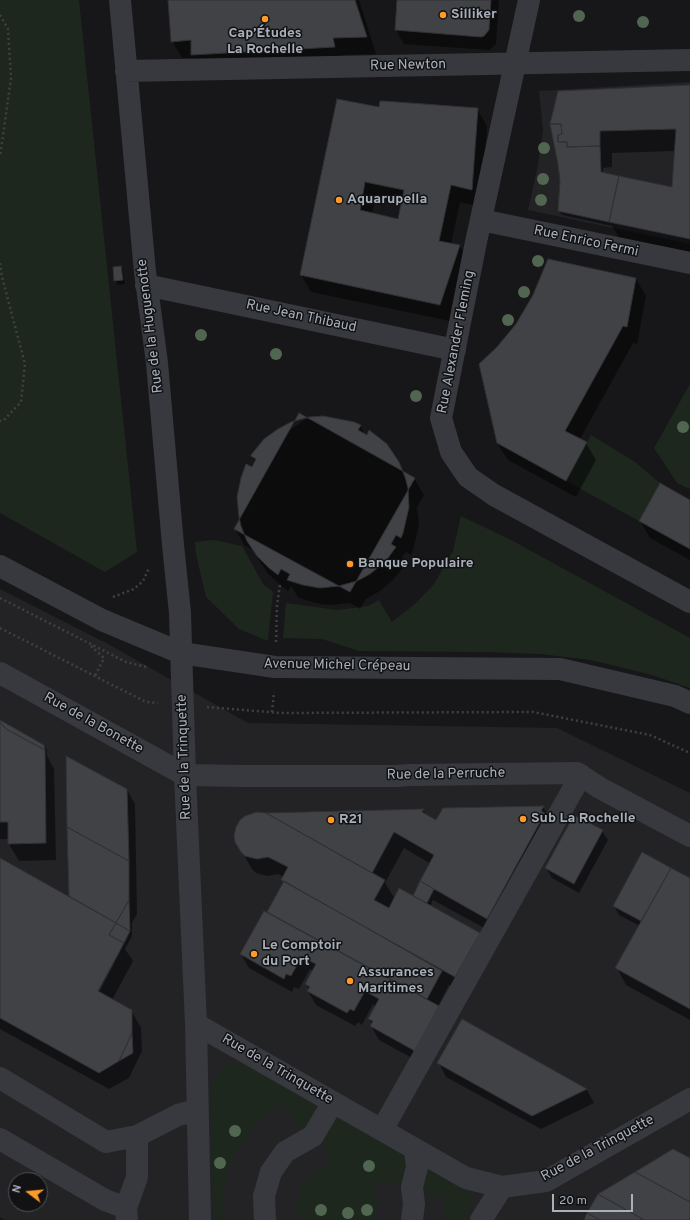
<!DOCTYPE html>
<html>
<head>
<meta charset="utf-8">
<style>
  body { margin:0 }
  #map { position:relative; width:690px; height:1220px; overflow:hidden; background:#171719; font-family:Overpass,sans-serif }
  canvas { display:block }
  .north { position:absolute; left:8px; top:1172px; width:40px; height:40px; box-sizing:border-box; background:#121214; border:1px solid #4e5156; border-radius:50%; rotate:286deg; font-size:11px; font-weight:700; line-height:16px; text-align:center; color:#a8b0ba }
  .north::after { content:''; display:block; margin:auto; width:14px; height:18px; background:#ff9a29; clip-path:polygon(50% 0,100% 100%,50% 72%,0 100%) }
  .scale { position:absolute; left:552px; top:1194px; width:81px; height:18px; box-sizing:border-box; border:2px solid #a8b0ba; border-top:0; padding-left:5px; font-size:12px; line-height:14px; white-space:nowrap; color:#a8b0ba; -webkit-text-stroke:3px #121214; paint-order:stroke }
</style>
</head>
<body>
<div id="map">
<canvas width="690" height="1220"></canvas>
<div class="north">N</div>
<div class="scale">20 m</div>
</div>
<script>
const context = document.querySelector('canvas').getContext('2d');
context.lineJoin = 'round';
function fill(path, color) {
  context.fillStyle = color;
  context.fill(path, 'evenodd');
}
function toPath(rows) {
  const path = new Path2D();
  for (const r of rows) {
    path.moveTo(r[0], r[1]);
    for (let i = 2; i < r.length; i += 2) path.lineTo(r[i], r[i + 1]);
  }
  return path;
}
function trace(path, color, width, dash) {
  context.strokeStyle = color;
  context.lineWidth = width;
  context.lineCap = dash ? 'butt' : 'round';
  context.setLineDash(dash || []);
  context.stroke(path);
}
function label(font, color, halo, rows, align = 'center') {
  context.font = font + ' Overpass,sans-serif';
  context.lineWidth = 3;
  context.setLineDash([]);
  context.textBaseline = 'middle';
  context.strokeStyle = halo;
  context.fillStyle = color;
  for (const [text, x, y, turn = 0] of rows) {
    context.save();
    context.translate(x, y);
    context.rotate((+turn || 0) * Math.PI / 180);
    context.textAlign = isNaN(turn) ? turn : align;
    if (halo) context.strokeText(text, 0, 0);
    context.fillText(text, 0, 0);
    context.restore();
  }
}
fill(toPath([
  [690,82,690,244,528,210,537,170,543,130,539,91],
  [0,589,108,644,248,723,557,728,690,793,690,1220,5,1220,0,1217],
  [16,1180,40,1180,40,1204,16,1204]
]), '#232326');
fill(toPath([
  [0,0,79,0,137,552,105,572,0,513],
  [690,384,690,489,677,483,654,448],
  [591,435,635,462,660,483,639,521,566,481],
  [461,516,511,540,690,638,690,688,652,675,591,660,540,654,489,652,359,651,322,639,283,638,286,603,337,610,368,606,379,600,392,622,416,603,434,584,453,551],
  [214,540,242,546,263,584,273,592,268,641,239,629,206,597,196,554,195,542],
  [238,1063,253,1067,464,1184,470,1193,473,1204,465,1220,444,1220,445,1197,423,1196,394,1182,373,1187,378,1203,375,1220,299,1220,296,1205,301,1187,309,1176,321,1168,331,1165,326,1147,299,1128,284,1105,269,1114,257,1124,245,1139,235,1154,227,1172,224,1188,223,1214,224,1220,213,1220,210,1096,213,1081,224,1065]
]), '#1e271e');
fill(toPath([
  [169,0,359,0,376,54,343,55,344,64,202,72,193,58,182,58,172,41],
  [398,0,499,0,496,44,489,50,404,44,396,30],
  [690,86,690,258,623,244,612,226,562,215,559,211,561,194,559,164,551,124],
  [675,151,673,188,603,174,603,168,612,167,612,153],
  [380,108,477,109,487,126,481,207,460,202,451,244,460,246,470,263,450,321,311,292,301,275],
  [375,199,402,205,399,220,372,214],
  [121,267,123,272,125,284,118,285,115,280],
  [636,279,646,296,637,344,633,343,580,439,586,443,596,460,576,497,508,460,497,443,498,347,517,324,534,295],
  [306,419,360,426,366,436,393,454,404,473,414,478,424,495,417,507,419,525,413,550,411,555,406,552,402,558,406,564,394,579,380,591,366,599,360,609,350,603,330,605,320,604,305,600,298,597,291,586,288,591,268,574,253,550,245,546,235,529,240,520,252,469,256,462,252,456],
  [690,501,690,560,650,538,640,521],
  [0,721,44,745,47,750,47,756,54,769,56,860,19,861,9,844,9,839,0,839],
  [127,790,135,804,137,914,132,923,132,936,125,949,133,961,112,1000,131,1010,141,1028,142,1051,129,1078,109,1089,0,1029,0,860,72,900,70,896],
  [119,950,120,952,97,996,95,995],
  [543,807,553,824,497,935,433,900,430,906,479,934,465,994,449,985,438,1006,423,1064,379,1040,371,1026,372,1024,369,1019,376,1006,373,1004,362,1025,358,1022,355,1026,316,1005,308,991,309,989,306,984,313,971,310,969,299,989,294,987,292,992,249,968,241,954,267,914,284,883,282,880,284,877,278,874,267,876,256,873,252,869,236,842,423,810,426,815,437,821],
  [404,848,431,864,413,897,395,899,385,883],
  [602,831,608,840,579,893,552,878,546,868],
  [643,853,690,879,690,1020,626,985,617,968,640,926,619,915,614,906],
  [462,1020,587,1090,594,1103,541,1129,446,1077,439,1063]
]), '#0007');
const building = toPath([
  [168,0,355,0,367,37,333,38,335,47,191,55,191,40,171,42,168,0],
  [397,0,491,0,489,30,484,36,481,37,395,30,397,0],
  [690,85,690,239,609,222,619,176,672,187,676,129,600,131,600,146,567,147,567,142,558,142,558,135,562,134,561,124,550,124,558,91,690,85],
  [337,99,379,107,380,101,383,101,478,108,472,190,451,185,439,241,460,245,440,305,300,275,337,99],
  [365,182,404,190,398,219,360,210,365,182],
  [550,124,561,124,562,134,558,135,558,142,567,142,567,147,600,146,601,172,619,176,609,222,558,211,560,181,558,164,550,124],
  [548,259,636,278,627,327,623,326,565,431,587,442,566,481,497,443,479,364,497,347,516,324,533,295,548,259],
  [121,266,123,280,114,281,113,267,121,266],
  [299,413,415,478,350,592,234,529,299,413],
  [323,416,354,422,361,425,358,430,367,435,369,430,387,444,399,462,405,477,408,488,409,507,403,533,401,538,396,535,391,544,396,547,385,562,370,574,357,581,339,586,320,588,303,585,287,580,290,574,281,569,278,575,269,568,257,556,247,541,241,526,239,517,237,497,241,478,246,464,252,467,256,459,251,456,251,455,264,439,278,429,291,422,309,417,323,416],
  [660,483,690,500,690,549,639,521,660,483],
  [0,720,44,745,45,750,6,729,0,722,0,720],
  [0,722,6,729,45,750,46,843,8,844,8,822,0,822,0,722],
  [66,756,127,789,129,861,67,827,66,756],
  [544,806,541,811,545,813,487,919,420,881,434,855,394,832,372,873,266,813,424,809,422,812,436,820,443,808,544,806],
  [257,812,266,813,385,880,374,900,389,908,399,888,480,933,455,977,281,880,288,867,268,857,257,859,245,856,241,852,235,842,234,836,236,827,240,820,245,816,257,812],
  [574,815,603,830,574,884,545,868,574,815],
  [67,827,129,861,129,900,116,923,69,896,67,827],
  [642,852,671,868,641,921,613,906,642,852],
  [0,858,116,923,109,935,124,943,98,991,132,1010,132,1033,119,1061,99,1073,0,1018,0,858],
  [671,868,690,878,690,1009,615,968,671,868],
  [284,881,442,971,427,999,267,912,284,881],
  [420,881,434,889,427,903,413,896,420,881],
  [129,900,130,931,116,923,129,900],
  [264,911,439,1006,415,1051,370,1026,373,1021,368,1019,379,999,365,991,354,1011,350,1009,347,1013,307,991,310,987,305,984,316,964,310,961,302,956,291,976,286,974,284,979,240,954,264,911],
  [116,923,130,931,124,943,109,935,116,923],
  [462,1019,587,1089,532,1116,437,1063,462,1019],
  [132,1033,133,1053,119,1061,132,1033],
  [673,1149,690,1158,690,1202,635,1172,673,1149],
  [635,1172,690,1202,690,1220,644,1220,598,1194,635,1172],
  [598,1194,644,1220,600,1220,587,1213,598,1194],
  [587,1213,600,1220,584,1220,587,1213]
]);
fill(building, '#414246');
trace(building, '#303135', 1);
trace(toPath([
  [0,15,8,29,11,78,0,157],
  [0,263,2,277,25,364,21,402,4,420,0,421],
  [113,597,134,589,143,581,149,568],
  [0,598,126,662,146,667],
  [0,628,146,702,158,703],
  [276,642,277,605,280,585],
  [91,646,104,658,95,676],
  [207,707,281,713,533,712,650,735,690,753],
  [272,712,274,692]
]), '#3d4145', 2.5, [2, 3]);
trace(toPath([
  [120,0,145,272,157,363,173,545,180,613,185,775,196,1024,466,1178,502,1187,546,1181,690,1099],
  [529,0,476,242,441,418,451,452,468,477,494,495,690,602],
  [126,71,690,60],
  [481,220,690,263],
  [146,285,455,350],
  [0,566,102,620,181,653,275,667,560,669,675,696,690,703],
  [0,673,185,775,243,776,397,776,411,775,577,773,600,788,690,836],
  [196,1024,200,1220],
  [0,1078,106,1142,137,1136,178,1115,197,1110],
  [382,1130,581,775],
  [0,1139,105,1200,126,1208],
  [127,1220,126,1208,137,1177,137,1136],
  [265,1220,264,1196,271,1172,285,1152,313,1136,333,1102],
  [412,1220,414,1204,412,1187,417,1167,415,1149],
  [481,1220,502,1187]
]), '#37393e', 22);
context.fillStyle = '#516650';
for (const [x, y] of [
  [579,16],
  [643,22],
  [544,148],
  [543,179],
  [541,200],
  [538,261],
  [524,292],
  [508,320],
  [201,335],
  [276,354],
  [416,396],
  [683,427],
  [235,1131],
  [220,1163],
  [369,1166],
  [321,1210],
  [367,1210],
  [348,1213]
]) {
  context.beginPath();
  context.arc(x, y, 6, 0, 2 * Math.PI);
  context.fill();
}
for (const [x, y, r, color] of [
  [443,15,4,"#ff9a29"],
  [265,19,4,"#ff9a29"],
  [339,200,4,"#ff9a29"],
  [350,564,4,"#ff9a29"],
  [523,819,4,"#ff9a29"],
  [331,820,4,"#ff9a29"],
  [254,954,4,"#ff9a29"],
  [350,981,4,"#ff9a29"]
]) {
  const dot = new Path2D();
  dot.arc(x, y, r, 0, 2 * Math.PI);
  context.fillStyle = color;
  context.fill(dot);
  trace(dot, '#121214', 1.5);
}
label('bold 14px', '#a8b0ba', '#121214', [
  ["Silliker",451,15],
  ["Cap’Études",265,34,"center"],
  ["La Rochelle",265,50,"center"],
  ["Aquarupella",347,200],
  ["Banque Populaire",358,564],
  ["Sub La Rochelle",531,819],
  ["R21",339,820],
  ["Le Comptoir",262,946],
  ["du Port",262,962],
  ["Assurances",358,973],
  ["Maritimes",358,989]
], 'left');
label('14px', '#a8b0ba', '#121214', [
  ["Rue Newton",408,66,-1],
  ["Rue Enrico Fermi",586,242,12],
  ["Rue Jean Thibaud",301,317,12],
  ["Rue de la Huguenotte",151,326,-97],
  ["Rue Alexander Fleming",457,342,-79],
  ["Avenue Michel Crépeau",337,666,1],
  ["Rue de la Bonette",93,724,29],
  ["Rue de la Trinquette",185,757,-92],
  ["Rue de la Perruche",446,775,-1],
  ["Rue de la Trinquette",277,1070,30],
  ["Rue de la Trinquette",598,1149,-28]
]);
</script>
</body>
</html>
